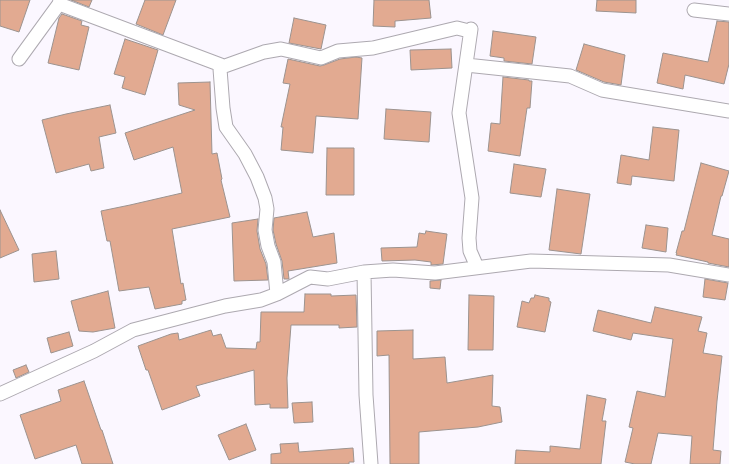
<!DOCTYPE html>
<html>
<head>
<meta charset="utf-8">
<style>
  body { margin:0 }
  canvas { display:block; background:#fbf7ff }
</style>
</head>
<body>
<canvas width="729" height="464"></canvas>
<script>
const context = document.querySelector('canvas').getContext('2d');
context.lineJoin = 'round';
function fill(path, color) {
  context.fillStyle = color;
  context.fill(path, 'evenodd');
}
function toPath(rows) {
  const path = new Path2D();
  for (const r of rows) {
    path.moveTo(r[0], r[1]);
    for (let i = 2; i < r.length; i += 2) path.lineTo(r[i], r[i + 1]);
  }
  return path;
}
function trace(path, color, width, dash) {
  context.strokeStyle = color;
  context.lineWidth = width;
  context.lineCap = dash ? 'butt' : 'round';
  context.setLineDash(dash || []);
  context.stroke(path);
}
const building = toPath([
  [0,0,30,0,19,32,0,26,0,0],
  [71,0,92,0,89,7,71,0],
  [145,0,176,0,163,35,136,24,145,0],
  [374,0,429,0,431,18,395,21,395,27,373,26,374,0],
  [597,0,636,0,636,13,596,11,597,0],
  [62,14,82,21,81,25,89,27,79,70,48,63,59,18,62,14],
  [294,18,326,25,321,49,289,43,294,18],
  [717,21,729,22,729,64,724,84,685,75,683,89,657,83,663,53,708,62,717,21],
  [493,31,536,37,532,64,504,61,504,58,490,56,493,31],
  [125,39,158,50,145,95,122,88,125,77,114,74,125,39],
  [584,44,625,55,621,85,604,82,576,70,584,44],
  [451,49,452,68,411,70,410,50,451,49],
  [356,57,362,58,358,119,316,116,313,153,281,150,283,127,281,127,290,84,283,83,288,59,320,66,324,65,340,59,356,57],
  [503,77,529,80,529,81,532,81,530,108,527,108,520,156,488,151,491,123,500,124,503,77],
  [210,82,212,154,217,153,222,179,221,180,230,217,172,229,181,284,183,283,186,300,182,301,182,304,155,309,149,287,119,291,110,241,107,241,101,211,130,205,182,193,173,147,134,160,125,133,195,110,179,105,178,83,210,82],
  [110,105,116,133,99,137,104,168,91,171,89,164,56,173,42,120,66,114,110,105],
  [386,109,431,112,429,142,384,139,386,109],
  [653,127,679,130,674,181,632,176,631,185,617,183,621,155,649,160,653,127],
  [327,148,354,148,354,195,326,195,327,148],
  [701,163,729,171,722,196,721,196,712,235,729,239,729,267,708,263,708,262,676,255,677,253,676,253,682,231,684,231,701,163],
  [514,164,546,169,541,197,510,193,514,164],
  [557,189,590,194,581,254,549,250,557,189],
  [0,210,19,250,0,258,0,210],
  [307,212,313,237,334,233,337,263,288,271,289,279,284,279,282,261,276,244,273,230,274,218,307,212],
  [258,219,257,231,260,249,266,264,268,280,234,281,232,223,258,219],
  [646,225,668,228,666,252,642,248,646,225],
  [426,231,447,234,443,264,431,265,431,262,415,260,382,261,381,248,417,247,419,233,425,234,426,231],
  [56,251,59,279,34,282,32,254,56,251],
  [705,279,728,283,725,300,703,297,705,279],
  [441,280,440,289,430,288,430,281,441,280],
  [108,291,115,328,93,332,79,331,71,301,108,291],
  [305,294,331,294,331,296,356,295,357,327,339,328,339,325,291,325,287,378,288,408,270,408,270,404,255,405,254,370,196,386,200,396,162,410,148,370,146,370,138,346,171,334,178,333,179,340,211,330,213,336,221,334,226,348,256,349,257,342,260,342,261,312,304,312,305,294],
  [469,295,494,296,493,350,468,350,469,295],
  [535,295,549,298,549,301,551,302,545,332,517,327,522,301,529,303,531,298,534,298,535,295],
  [655,307,702,317,698,331,707,333,703,353,722,356,717,401,713,450,721,451,720,464,690,464,692,436,658,433,651,464,635,464,625,462,633,428,629,427,637,391,665,397,673,339,633,333,631,340,593,331,598,310,651,323,655,307],
  [413,330,413,359,445,357,447,383,493,375,492,406,500,407,502,422,478,427,419,432,419,464,390,464,389,355,377,356,377,331,413,330],
  [69,332,73,346,51,353,47,338,69,332],
  [26,365,29,372,16,378,13,370,26,365],
  [84,381,101,430,102,430,113,464,82,464,76,445,35,459,20,415,61,401,58,390,84,381],
  [587,395,606,399,602,421,606,421,601,464,515,464,516,450,550,452,550,446,580,449,587,395],
  [312,402,313,422,294,423,292,403,312,402],
  [246,424,256,450,229,460,218,435,246,424],
  [298,443,299,452,353,448,354,462,349,462,349,464,271,464,271,454,281,453,280,444,298,443]
]);
fill(building, '#e2aa91');
trace(building, '#9c938f', 1);
const street = toPath([
  [59,4,221,65],
  [694,10,729,14],
  [19,59,59,4,60,0],
  [466,65,570,76,602,90,729,111],
  [364,272,366,395,371,464],
  [277,294,274,262,268,246,265,230,267,209,265,198,257,177,245,154,226,127,223,108,220,69,221,65,222,67,264,52,281,49,321,58,338,51,373,48,457,28,469,31,471,29,459,113,472,198,469,238,470,251,477,267],
  [0,394,94,351,133,330,225,306,261,300,277,294,310,277,328,279,364,272,393,270,435,273,531,261,669,265,729,275]
]);
trace(street, '#ada9b0', 15);
trace(street, '#fff', 13);
</script>
</body>
</html>
